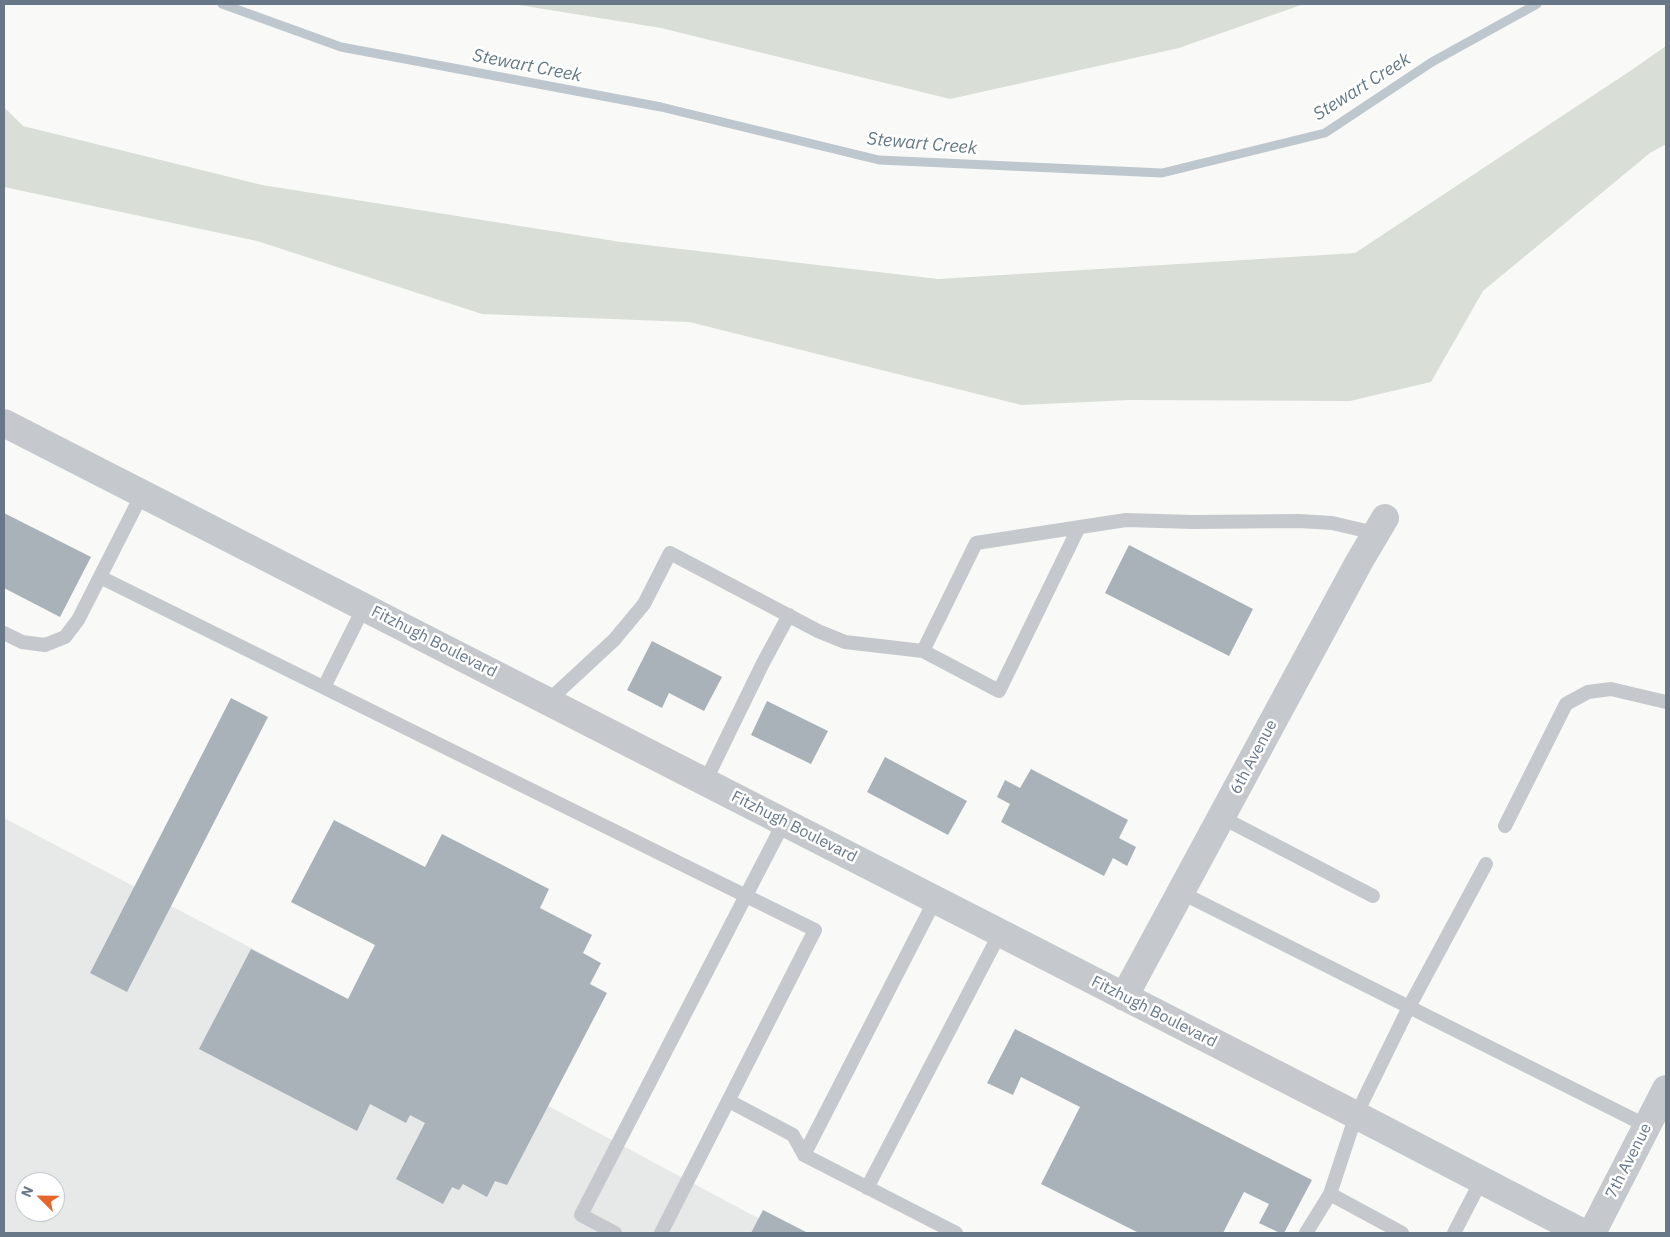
<!DOCTYPE html>
<html>
<head>
<meta charset="utf-8">
<style>
  body { margin:0 }
  #map { position:relative; width:1670px; height:1237px; overflow:hidden; background:#f9faf7; font-family:"IBM Plex Sans",sans-serif }
  canvas { display:block }
  .frame { position:absolute; inset:0; border:5px solid #687889; pointer-events:none }
  .north { position:absolute; left:15px; top:1172px; width:50px; height:50px; box-sizing:border-box; background:#fff; border:1px solid #c3c9d0; border-radius:50%; rotate:293deg; font-size:14px; font-weight:700; line-height:20px; text-align:center; color:#687889 }
  .north::after { content:''; display:block; margin:auto; width:18px; height:22px; background:#e6652b; clip-path:polygon(50% 0,100% 100%,50% 72%,0 100%) }
</style>
</head>
<body>
<div id="map">
<canvas width="1670" height="1237"></canvas>
<div class="frame"></div>
<div class="north">N</div>
</div>
<script>
const context = document.querySelector('canvas').getContext('2d');
context.lineJoin = 'round';
function fill(path, color) {
  context.fillStyle = color;
  context.fill(path, 'evenodd');
}
function toPath(rows) {
  const path = new Path2D();
  for (const r of rows) {
    path.moveTo(r[0], r[1]);
    for (let i = 2; i < r.length; i += 2) path.lineTo(r[i], r[i + 1]);
  }
  return path;
}
function trace(path, color, width, dash) {
  context.strokeStyle = color;
  context.lineWidth = width;
  context.lineCap = dash ? 'butt' : 'round';
  context.setLineDash(dash || []);
  context.stroke(path);
}
function label(font, color, halo, rows, align = 'center') {
  context.font = font + ' "IBM Plex Sans",sans-serif';
  context.lineWidth = 5;
  context.setLineDash([]);
  context.textBaseline = 'middle';
  context.strokeStyle = halo;
  context.fillStyle = color;
  for (const [text, x, y, turn = 0] of rows) {
    context.save();
    context.translate(x, y);
    context.rotate((+turn || 0) * Math.PI / 180);
    context.textAlign = isNaN(turn) ? turn : align;
    if (halo) context.strokeText(text, 0, 0);
    context.fillText(text, 0, 0);
    context.restore();
  }
}
fill(toPath([
  [4,818,348,999,786,1233,4,1233],
  [25,1182,55,1182,55,1212,25,1212]
]), '#e7e9e8');
fill(toPath([
  [513,4,1304,4,1179,48,950,99,661,28],
  [1666,46,1666,144,1650,153,1483,291,1431,382,1350,401,1130,400,1021,405,689,322,482,314,257,241,4,187,4,107,23,126,262,185,621,242,938,279,1355,253,1633,69]
]), '#d9dfd6');
trace(toPath([
  [222,4,341,47,661,107,879,160,1162,173,1325,133,1432,62,1537,4]
]), '#bdc7cd', 9);
fill(toPath([
  [4,513,91,557,60,617,4,588],
  [1129,545,1253,609,1229,656,1105,593],
  [652,641,722,677,704,711,669,693,662,708,627,690],
  [231,698,268,717,127,992,90,973],
  [767,701,828,731,811,764,751,735],
  [885,757,967,801,948,835,867,792],
  [1031,769,1128,820,1119,838,1136,847,1127,866,1113,858,1104,876,1001,822,1010,804,997,797,1005,780,1020,788],
  [334,820,425,867,442,834,549,889,540,908,592,935,583,953,601,963,590,984,607,993,507,1185,495,1181,487,1197,463,1184,459,1190,452,1187,443,1204,396,1179,425,1123,410,1115,406,1123,370,1104,357,1131,199,1049,251,949,348,999,375,945,291,902],
  [1015,1029,1312,1180,1284,1233,1280,1233,1259,1223,1269,1204,1244,1192,1223,1233,1139,1233,1041,1184,1080,1107,1021,1077,1013,1095,987,1083],
  [763,1210,808,1233,751,1233]
]), '#a9b2b9');
trace(toPath([
  [100,577,815,930,661,1233],
  [4,633,22,642,45,645,65,637,78,620,142,494],
  [923,651,999,691,1079,527],
  [324,687,364,607],
  [548,701,614,640,644,604,670,553,818,631,845,642,923,651,976,543,1126,520,1193,522,1299,521,1332,523,1375,533],
  [705,782,763,663,789,615],
  [1221,817,1373,896],
  [1505,826,1566,704,1588,692,1611,689,1666,702],
  [1486,864,1409,1007,1647,1126],
  [1180,892,1409,1007,1356,1115,1330,1194,1402,1233],
  [729,1101,793,1135,804,1155,956,1233],
  [804,1155,935,900],
  [867,1188,1000,933],
  [615,1233,581,1215,784,822],
  [1306,1233,1330,1194],
  [1454,1233,1481,1181]
]), '#c5c9cd', 14);
trace(toPath([
  [4,423,1356,1115,1583,1233],
  [1124,997,1359,562,1385,518],
  [1592,1233,1666,1089]
]), '#c5c9cd', 28);
label('16px', '#687889', '#fff', [
  ["Fitzhugh Boulevard",434,642,27],
  ["6th Avenue",1254,757,-62],
  ["Fitzhugh Boulevard",794,827,27],
  ["Fitzhugh Boulevard",1154,1012,27],
  ["7th Avenue",1629,1161,-63]
]);
label('italic 18px', '#647983', '#fff', [
  ["Stewart Creek",527,66,11],
  ["Stewart Creek",1362,87,-32],
  ["Stewart Creek",922,144,5]
]);
</script>
</body>
</html>
